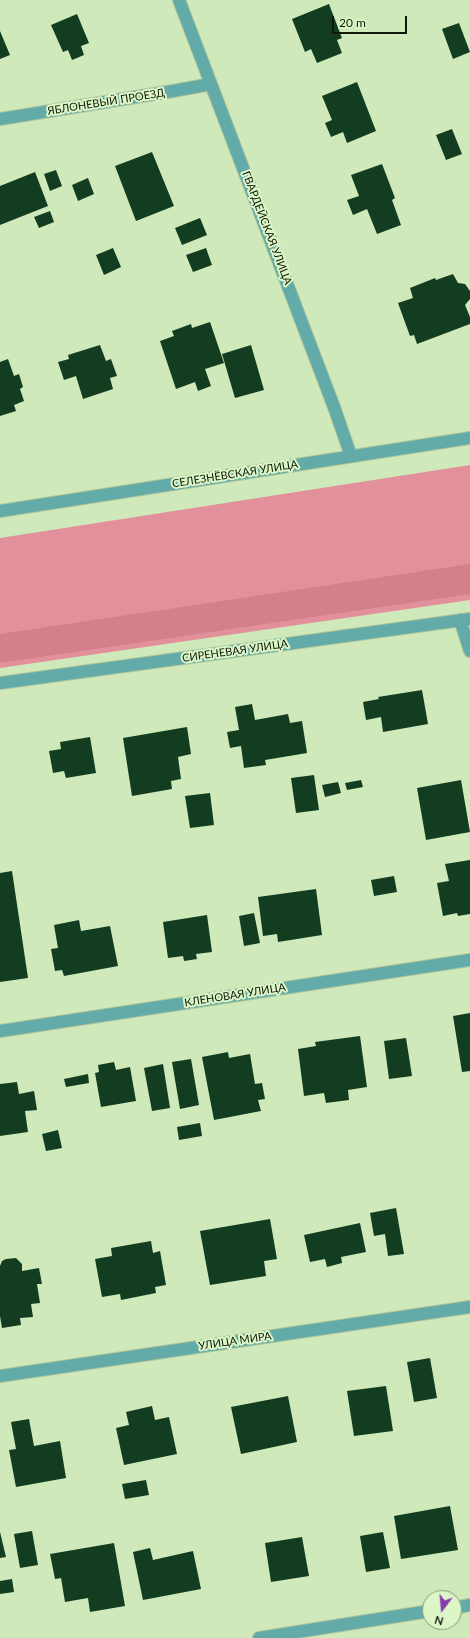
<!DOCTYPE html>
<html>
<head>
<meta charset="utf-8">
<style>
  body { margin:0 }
  #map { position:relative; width:470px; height:1638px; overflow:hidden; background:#cfe9ba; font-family:Lato,sans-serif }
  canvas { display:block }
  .north { position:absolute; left:422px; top:1590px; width:40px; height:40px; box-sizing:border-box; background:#dcf6c7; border:1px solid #8a9e7b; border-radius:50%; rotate:196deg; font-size:11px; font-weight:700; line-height:16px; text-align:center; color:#101908 }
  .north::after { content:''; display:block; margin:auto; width:14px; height:18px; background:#873daf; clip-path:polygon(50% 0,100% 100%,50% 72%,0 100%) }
  .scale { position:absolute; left:332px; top:16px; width:75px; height:18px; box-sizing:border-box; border:2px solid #101908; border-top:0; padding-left:5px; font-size:12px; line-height:14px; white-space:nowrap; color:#101908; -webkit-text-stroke:3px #dcf6c7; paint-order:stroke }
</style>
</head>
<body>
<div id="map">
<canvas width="470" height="1638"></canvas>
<div class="north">N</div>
<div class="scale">20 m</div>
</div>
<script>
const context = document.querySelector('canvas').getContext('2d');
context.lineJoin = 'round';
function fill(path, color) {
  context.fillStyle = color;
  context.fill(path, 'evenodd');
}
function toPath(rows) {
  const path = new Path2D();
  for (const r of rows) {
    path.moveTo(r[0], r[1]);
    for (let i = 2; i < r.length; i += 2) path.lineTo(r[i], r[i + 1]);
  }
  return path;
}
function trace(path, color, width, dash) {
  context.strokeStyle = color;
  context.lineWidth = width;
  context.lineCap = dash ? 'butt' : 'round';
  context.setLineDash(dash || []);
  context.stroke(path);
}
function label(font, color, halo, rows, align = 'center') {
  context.font = font + ' Lato,sans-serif';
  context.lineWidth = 4;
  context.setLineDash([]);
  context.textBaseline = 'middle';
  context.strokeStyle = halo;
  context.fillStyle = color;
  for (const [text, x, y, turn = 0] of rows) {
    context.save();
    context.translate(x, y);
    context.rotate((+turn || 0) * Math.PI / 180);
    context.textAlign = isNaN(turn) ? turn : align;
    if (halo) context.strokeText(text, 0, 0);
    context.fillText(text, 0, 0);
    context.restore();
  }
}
fill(toPath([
  [470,465,470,600,0,668,0,538]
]), '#e2919c');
fill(toPath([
  [470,564,470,594,0,663,0,634]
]), '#d3808c');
fill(toPath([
  [329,4,342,38,337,40,342,53,317,63,311,49,305,52,292,19],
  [77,14,89,43,81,46,84,55,72,60,68,50,63,52,51,25],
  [459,23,470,52,453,59,442,29],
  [0,31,10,55,0,59],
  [357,82,376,131,347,143,343,132,331,137,325,123,332,120,322,96],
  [452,129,462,154,446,160,436,135],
  [152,152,174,206,136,221,115,166],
  [382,164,395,198,392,200,401,225,377,234,367,209,353,215,347,200,359,196,351,175],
  [56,170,62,186,50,191,44,174],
  [35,172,48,206,0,225,0,186],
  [88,178,94,194,78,201,72,185],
  [50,211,54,222,39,228,34,217],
  [200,218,207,235,182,245,175,228],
  [113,248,121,267,104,275,96,255],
  [206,248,212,265,193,272,186,255],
  [453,274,458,283,465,284,470,291,470,299,465,305,470,317,470,324,417,344,414,335,410,336,398,303,413,298,410,288,435,278,436,280],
  [210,322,224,363,205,369,211,386,198,391,195,382,176,389,160,341,174,336,172,331,191,324,192,328],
  [100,345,106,361,111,359,117,376,110,378,113,389,83,399,76,376,64,380,58,362,69,359,68,355],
  [251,345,264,390,235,398,222,354],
  [8,359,14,376,19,374,23,387,20,389,24,401,14,405,16,411,0,416,0,362],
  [422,690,428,724,383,732,381,717,366,720,363,702,379,699,378,697],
  [252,704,255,720,288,714,290,723,302,721,307,753,265,760,266,765,244,768,241,746,230,748,227,732,239,730,235,707],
  [187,727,191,754,178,757,181,779,171,781,172,789,132,796,123,738],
  [90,737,96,773,66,778,64,771,53,773,49,751,61,749,60,742],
  [314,775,319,810,296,813,291,778],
  [361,780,363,787,347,790,345,783],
  [461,780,470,832,426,840,417,788],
  [338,782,341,793,325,797,322,785],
  [210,793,214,825,190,828,185,796],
  [470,860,470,914,458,916,457,913,443,916,437,883,449,881,445,864],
  [12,871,28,978,0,982,0,873],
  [394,876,397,892,374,896,371,880],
  [316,889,322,935,278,942,277,934,263,936,258,897],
  [254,913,260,943,244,946,239,916],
  [207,915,212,952,196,954,197,959,184,961,183,956,168,958,163,922],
  [79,920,81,931,110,926,118,966,64,976,62,970,55,971,51,949,58,948,54,925],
  [470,1013,470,1071,462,1072,453,1016],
  [360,1036,367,1087,348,1090,349,1100,326,1103,324,1093,304,1096,298,1049,316,1046,315,1042],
  [406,1038,412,1076,389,1079,384,1041],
  [228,1052,229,1058,250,1054,255,1084,262,1083,265,1099,258,1100,261,1111,214,1120,202,1057],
  [191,1059,199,1105,180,1109,172,1062],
  [114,1062,116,1070,130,1067,136,1101,101,1107,95,1073,99,1072,98,1065],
  [163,1064,170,1108,152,1111,144,1068],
  [88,1074,89,1083,66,1087,64,1079],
  [17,1082,19,1094,34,1091,37,1110,25,1111,28,1132,0,1136,0,1084],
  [200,1123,202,1136,179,1140,177,1127],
  [58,1130,62,1148,46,1151,42,1134],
  [396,1208,404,1254,388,1256,385,1234,374,1236,370,1213],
  [270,1219,277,1259,264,1261,266,1276,210,1285,200,1231],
  [360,1223,366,1252,341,1257,342,1263,327,1267,325,1259,310,1262,304,1235],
  [151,1241,153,1253,160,1251,166,1285,155,1287,156,1293,121,1300,120,1294,102,1297,95,1259,112,1256,111,1248],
  [16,1258,22,1264,22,1271,39,1268,42,1284,37,1284,40,1303,31,1304,33,1317,20,1318,21,1325,2,1328,0,1316,0,1266,2,1261,6,1259],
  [430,1358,437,1398,414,1402,407,1362],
  [386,1386,393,1431,354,1436,347,1391],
  [288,1396,297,1442,241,1454,231,1407],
  [152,1406,155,1420,169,1417,177,1454,124,1465,116,1428,129,1425,126,1412],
  [29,1419,34,1446,60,1441,66,1478,16,1487,9,1450,16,1449,11,1422],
  [146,1480,149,1495,125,1499,122,1484],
  [450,1506,458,1550,401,1559,394,1516],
  [32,1531,38,1565,20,1568,14,1534],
  [0,1532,6,1557,0,1558],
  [383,1532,390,1568,366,1572,360,1536],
  [302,1537,309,1576,271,1582,265,1543],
  [114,1543,125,1606,90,1612,88,1598,65,1602,61,1578,55,1579,50,1554],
  [150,1548,153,1560,193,1551,201,1589,143,1600,133,1552],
  [12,1579,14,1592,0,1594,0,1581]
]), '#133d21');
const minor = toPath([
  [179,0,334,407,351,456],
  [0,119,173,91,211,84],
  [0,511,470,438],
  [460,620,470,651],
  [0,683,470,619],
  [0,1031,470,960],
  [0,1376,470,1307],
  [454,1608,470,1605],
  [259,1638,430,1611]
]);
trace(minor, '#adc49a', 14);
trace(minor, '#62aba8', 12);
label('11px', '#101908', '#dcf6c7', [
  ["ЯБЛОНЕВЫЙ ПРОЕЗД",106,102,-9],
  ["ГВАРДЕЙСКАЯ УЛИЦА",267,228,69],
  ["СЕЛЕЗНЁВСКАЯ УЛИЦА",235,474,-9],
  ["СИРЕНЕВАЯ УЛИЦА",235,651,-8],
  ["КЛЕНОВАЯ УЛИЦА",235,995,-9],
  ["УЛИЦА МИРА",235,1341,-8]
]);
</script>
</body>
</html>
